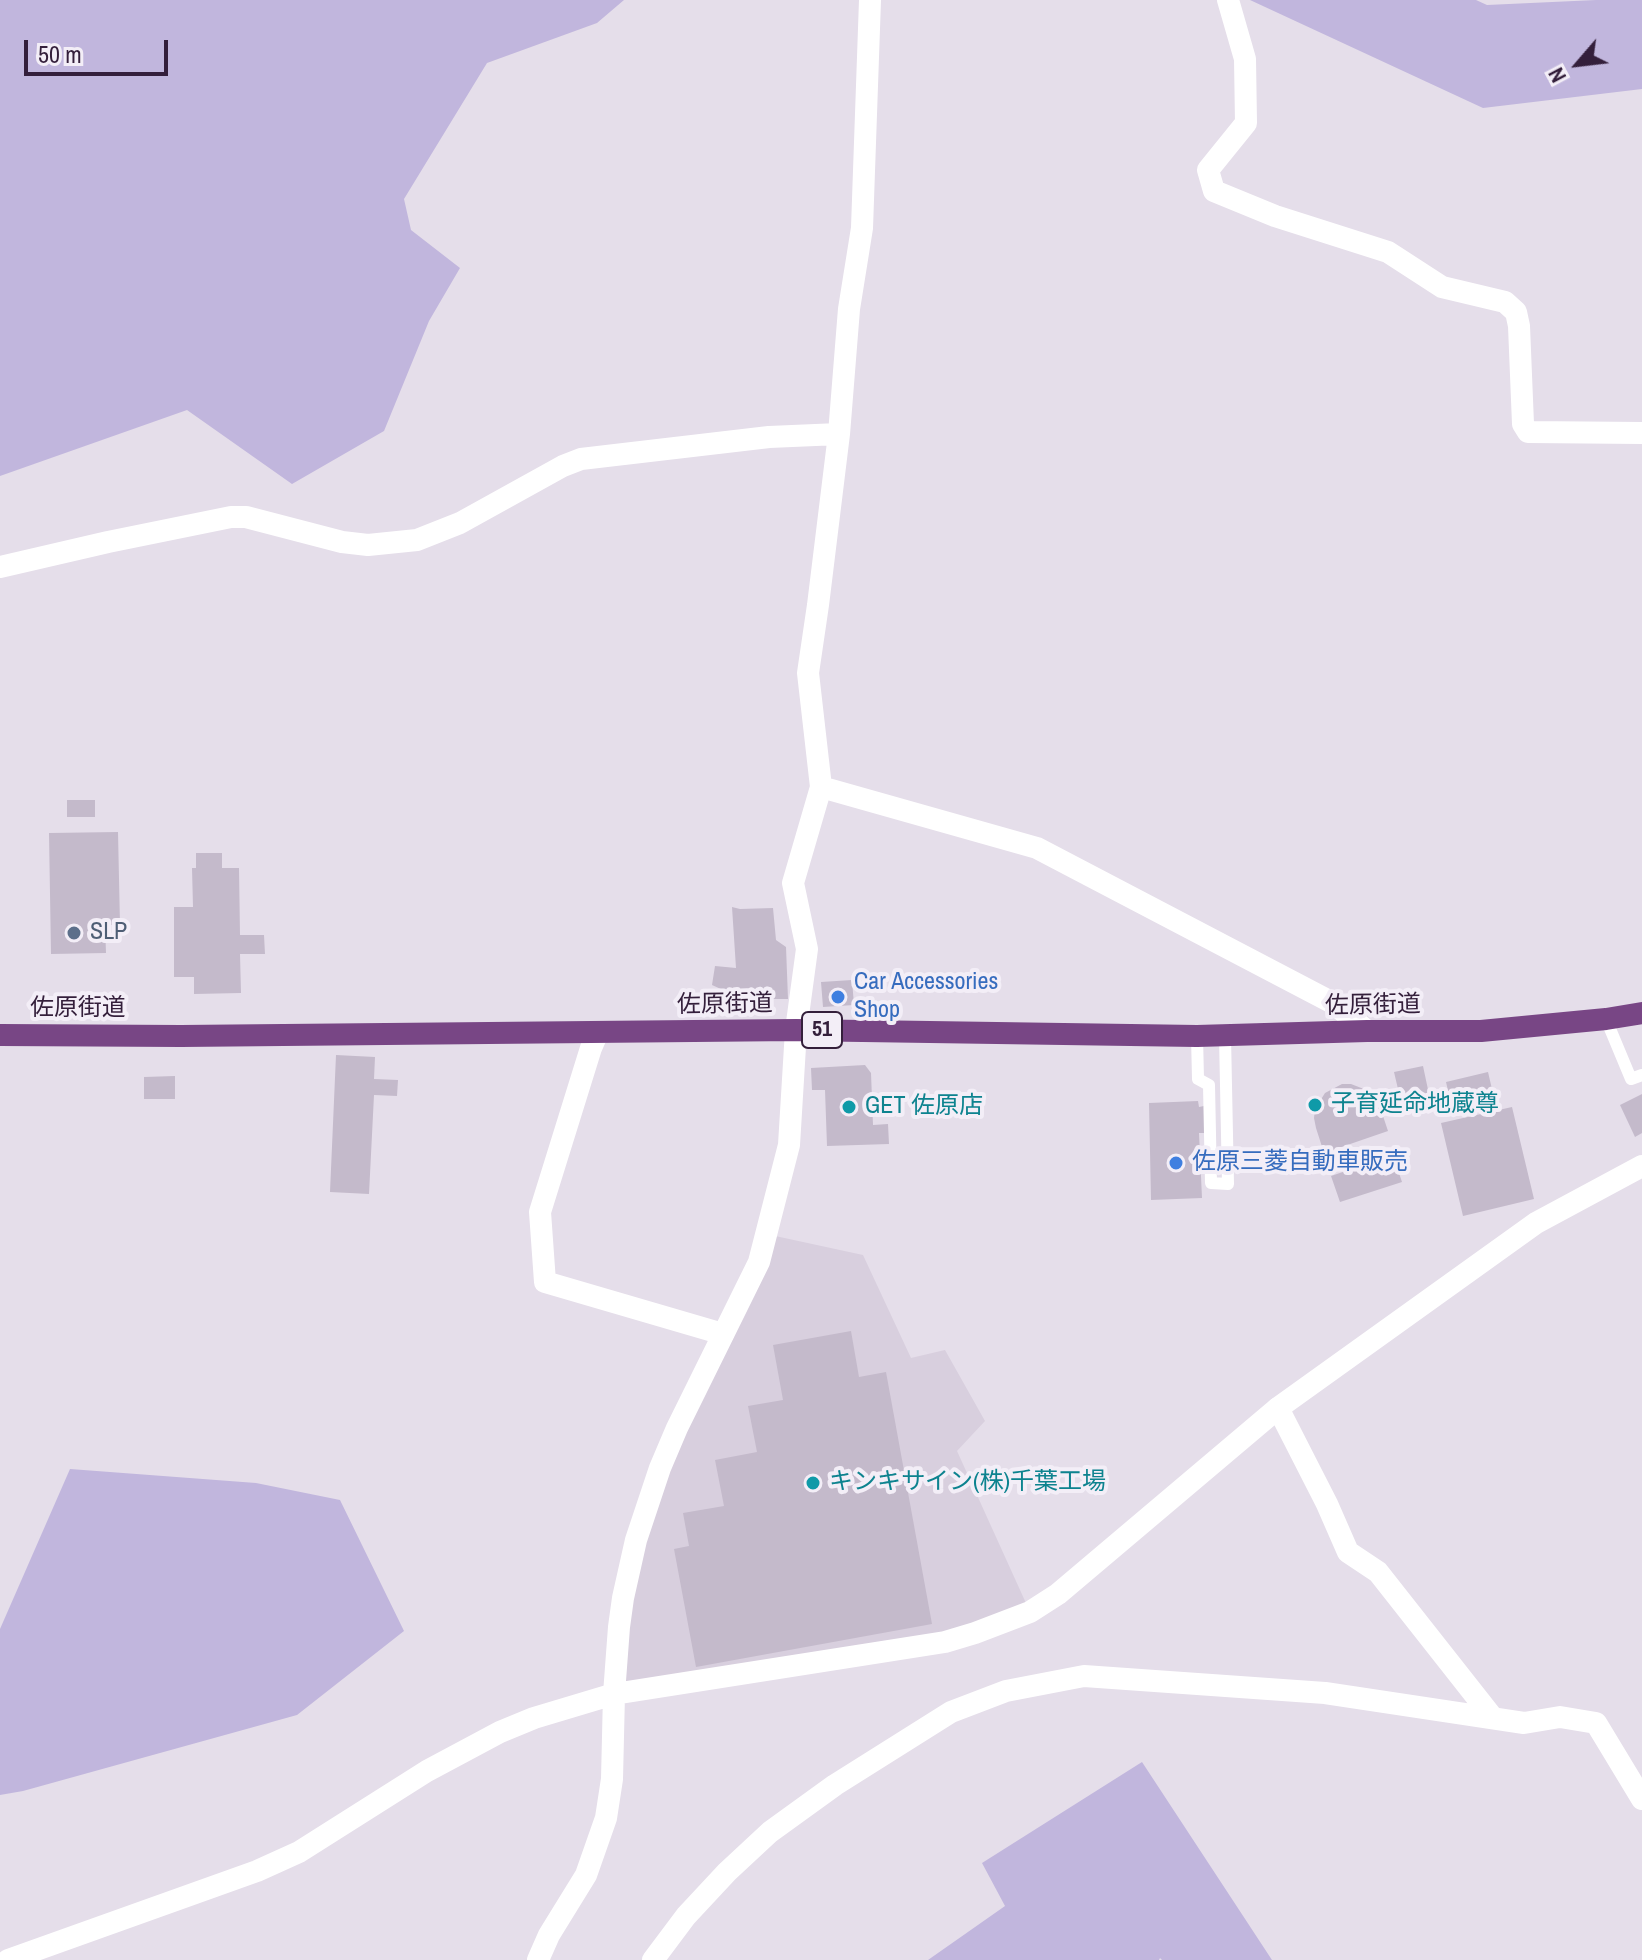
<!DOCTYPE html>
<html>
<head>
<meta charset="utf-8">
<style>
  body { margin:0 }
  #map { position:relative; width:1642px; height:1960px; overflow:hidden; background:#e5deea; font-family:"Archivo Narrow",sans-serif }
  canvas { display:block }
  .north { position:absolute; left:1538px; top:24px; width:80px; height:80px; -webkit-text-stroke:6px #f3eef7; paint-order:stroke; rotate:242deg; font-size:22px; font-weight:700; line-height:32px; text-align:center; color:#341f3b }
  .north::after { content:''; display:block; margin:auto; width:28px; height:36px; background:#341f3b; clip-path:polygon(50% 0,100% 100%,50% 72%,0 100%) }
  .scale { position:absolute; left:24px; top:40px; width:144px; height:36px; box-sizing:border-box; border:4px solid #341f3b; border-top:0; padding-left:10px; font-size:24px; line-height:28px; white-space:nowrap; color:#341f3b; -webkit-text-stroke:6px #f3eef7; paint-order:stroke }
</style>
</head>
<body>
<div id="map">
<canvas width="1642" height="1960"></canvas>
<div class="north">N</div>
<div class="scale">50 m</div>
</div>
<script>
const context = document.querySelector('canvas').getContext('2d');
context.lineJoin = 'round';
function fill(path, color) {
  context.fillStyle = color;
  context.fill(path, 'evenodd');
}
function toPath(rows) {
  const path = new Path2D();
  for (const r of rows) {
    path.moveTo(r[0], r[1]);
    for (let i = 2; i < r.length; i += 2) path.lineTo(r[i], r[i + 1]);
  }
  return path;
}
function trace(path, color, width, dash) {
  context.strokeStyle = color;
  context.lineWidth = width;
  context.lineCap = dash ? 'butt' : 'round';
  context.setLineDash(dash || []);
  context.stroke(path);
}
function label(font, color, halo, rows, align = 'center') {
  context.font = font + ' "Archivo Narrow","Noto Sans JP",sans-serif';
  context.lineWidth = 8;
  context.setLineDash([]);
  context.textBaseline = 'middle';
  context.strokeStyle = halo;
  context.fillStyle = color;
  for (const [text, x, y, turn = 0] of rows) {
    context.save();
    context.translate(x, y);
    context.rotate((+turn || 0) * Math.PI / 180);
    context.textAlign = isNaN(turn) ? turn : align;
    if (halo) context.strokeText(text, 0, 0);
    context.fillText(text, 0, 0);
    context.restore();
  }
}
fill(toPath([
  [766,1234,863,1255,911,1358,945,1350,985,1421,957,1451,1030,1612,975,1633,614,1694,629,1568]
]), '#d8cfde');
fill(toPath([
  [0,0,624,0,597,23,487,63,404,199,411,230,460,268,429,321,384,431,292,484,187,410,0,476],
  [1250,0,1476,0,1487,5,1596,0,1642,0,1642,89,1483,108],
  [70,1469,256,1483,340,1500,404,1631,297,1715,23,1791,0,1795,0,1629],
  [1142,1762,1272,1960,1162,1960,1160,1958,1159,1960,928,1960,1005,1906,982,1863]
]), '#c1b6dd');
fill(toPath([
  [67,800,95,800,95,817,67,817],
  [118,832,120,925,105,925,106,953,51,954,49,833],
  [196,853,222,853,222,868,239,868,240,935,264,935,265,954,240,954,241,993,194,994,194,977,174,977,174,907,193,907,192,868,196,868],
  [732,907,740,909,773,908,776,940,786,947,788,999,743,999,712,985,715,966,736,968],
  [852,980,854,1005,823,1007,821,982],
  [336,1055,375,1057,374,1079,398,1080,397,1096,374,1095,369,1194,330,1192],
  [865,1065,871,1073,873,1125,888,1124,889,1144,827,1146,825,1090,812,1090,811,1068],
  [1423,1066,1430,1099,1402,1106,1394,1072],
  [1488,1072,1495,1102,1453,1112,1446,1082],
  [175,1076,175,1099,144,1099,144,1077],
  [1342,1084,1351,1084,1369,1091,1380,1107,1388,1131,1324,1153,1316,1128,1314,1118,1315,1109,1325,1093],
  [1642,1094,1642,1133,1635,1137,1620,1105],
  [1198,1101,1199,1107,1204,1106,1205,1133,1199,1133,1202,1198,1151,1200,1149,1103],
  [1512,1107,1534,1199,1463,1216,1441,1123],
  [1393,1155,1402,1182,1340,1202,1331,1176],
  [851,1331,859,1377,886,1372,932,1624,696,1667,674,1549,689,1546,683,1513,724,1506,715,1460,757,1452,748,1406,783,1400,773,1345]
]), '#c4bacb');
trace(toPath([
  [1606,1019,1631,1079,1642,1075],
  [1197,1036,1198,1079,1209,1085,1211,1183,1228,1184,1225,1036]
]), '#fff', 12);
trace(toPath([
  [1228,0,1245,59,1246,123,1208,170,1214,191,1275,216,1388,252,1442,287,1505,302,1516,312,1519,326,1523,424,1528,432,1642,433],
  [0,567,108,542,231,517,246,517,342,542,368,545,417,540,460,523,563,466,581,459,769,437,839,434],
  [821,787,1037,848,1333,1003,1367,1031],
  [796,1030,807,949,793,883,821,787,808,673,818,605,839,434,849,309,862,228,870,0],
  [598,1032,591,1048,540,1212,545,1282,723,1334],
  [1493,1718,1378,1572,1348,1552,1327,1504,1278,1408,1536,1223,1642,1166],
  [653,1960,686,1916,727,1872,770,1832,835,1785,951,1712,1006,1691,1084,1676,1325,1693,1524,1723,1560,1717,1596,1723,1642,1799]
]), '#fff', 22);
trace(toPath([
  [8,1960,257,1871,299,1852,427,1771,500,1732,534,1718,614,1694,945,1642,975,1633,1030,1612,1058,1594,1278,1408],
  [538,1960,549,1935,586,1875,606,1818,612,1779,614,1694,619,1627,623,1598,636,1540,660,1468,677,1428,759,1262,789,1145,796,1030]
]), '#fff', 22);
trace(toPath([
  [0,1035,181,1036,796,1030,1197,1036,1367,1031,1481,1031,1606,1019,1642,1013]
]), '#784685', 22);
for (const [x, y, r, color] of [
  [74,933,8,"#5c6f8a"],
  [838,997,8,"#3f7fe0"],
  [1315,1105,8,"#0f9aa8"],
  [849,1107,8,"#0f9aa8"],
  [1176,1163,8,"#3f7fe0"],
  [813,1483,8,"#0f9aa8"]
]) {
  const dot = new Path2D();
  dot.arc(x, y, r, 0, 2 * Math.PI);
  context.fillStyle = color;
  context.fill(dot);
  trace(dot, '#f3eef7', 3);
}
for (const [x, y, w] of [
  [822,1030,40]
]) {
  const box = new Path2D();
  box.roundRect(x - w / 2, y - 18, w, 36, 6);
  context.fillStyle = '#f3eef7';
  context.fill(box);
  trace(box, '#341f3b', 2);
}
label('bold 22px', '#341f3b', null, [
  ["51",822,1030]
]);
label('24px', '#4e5e75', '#f3eef7', [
  ["SLP",90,933]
], 'left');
label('24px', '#366cbe', '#f3eef7', [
  ["Car Accessories",854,983],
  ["Shop",854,1011],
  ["佐原三菱自動車販売",1192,1163]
], 'left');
label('24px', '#341f3b', '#f3eef7', [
  ["佐原街道",725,1005,-1],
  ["佐原街道",1373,1006,-1],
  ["佐原街道",78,1009]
]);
label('24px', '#0d838f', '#f3eef7', [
  ["子育延命地蔵尊",1331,1105],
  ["GET 佐原店",865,1107],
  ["キンキサイン(株)千葉工場",829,1483]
], 'left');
</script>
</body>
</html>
